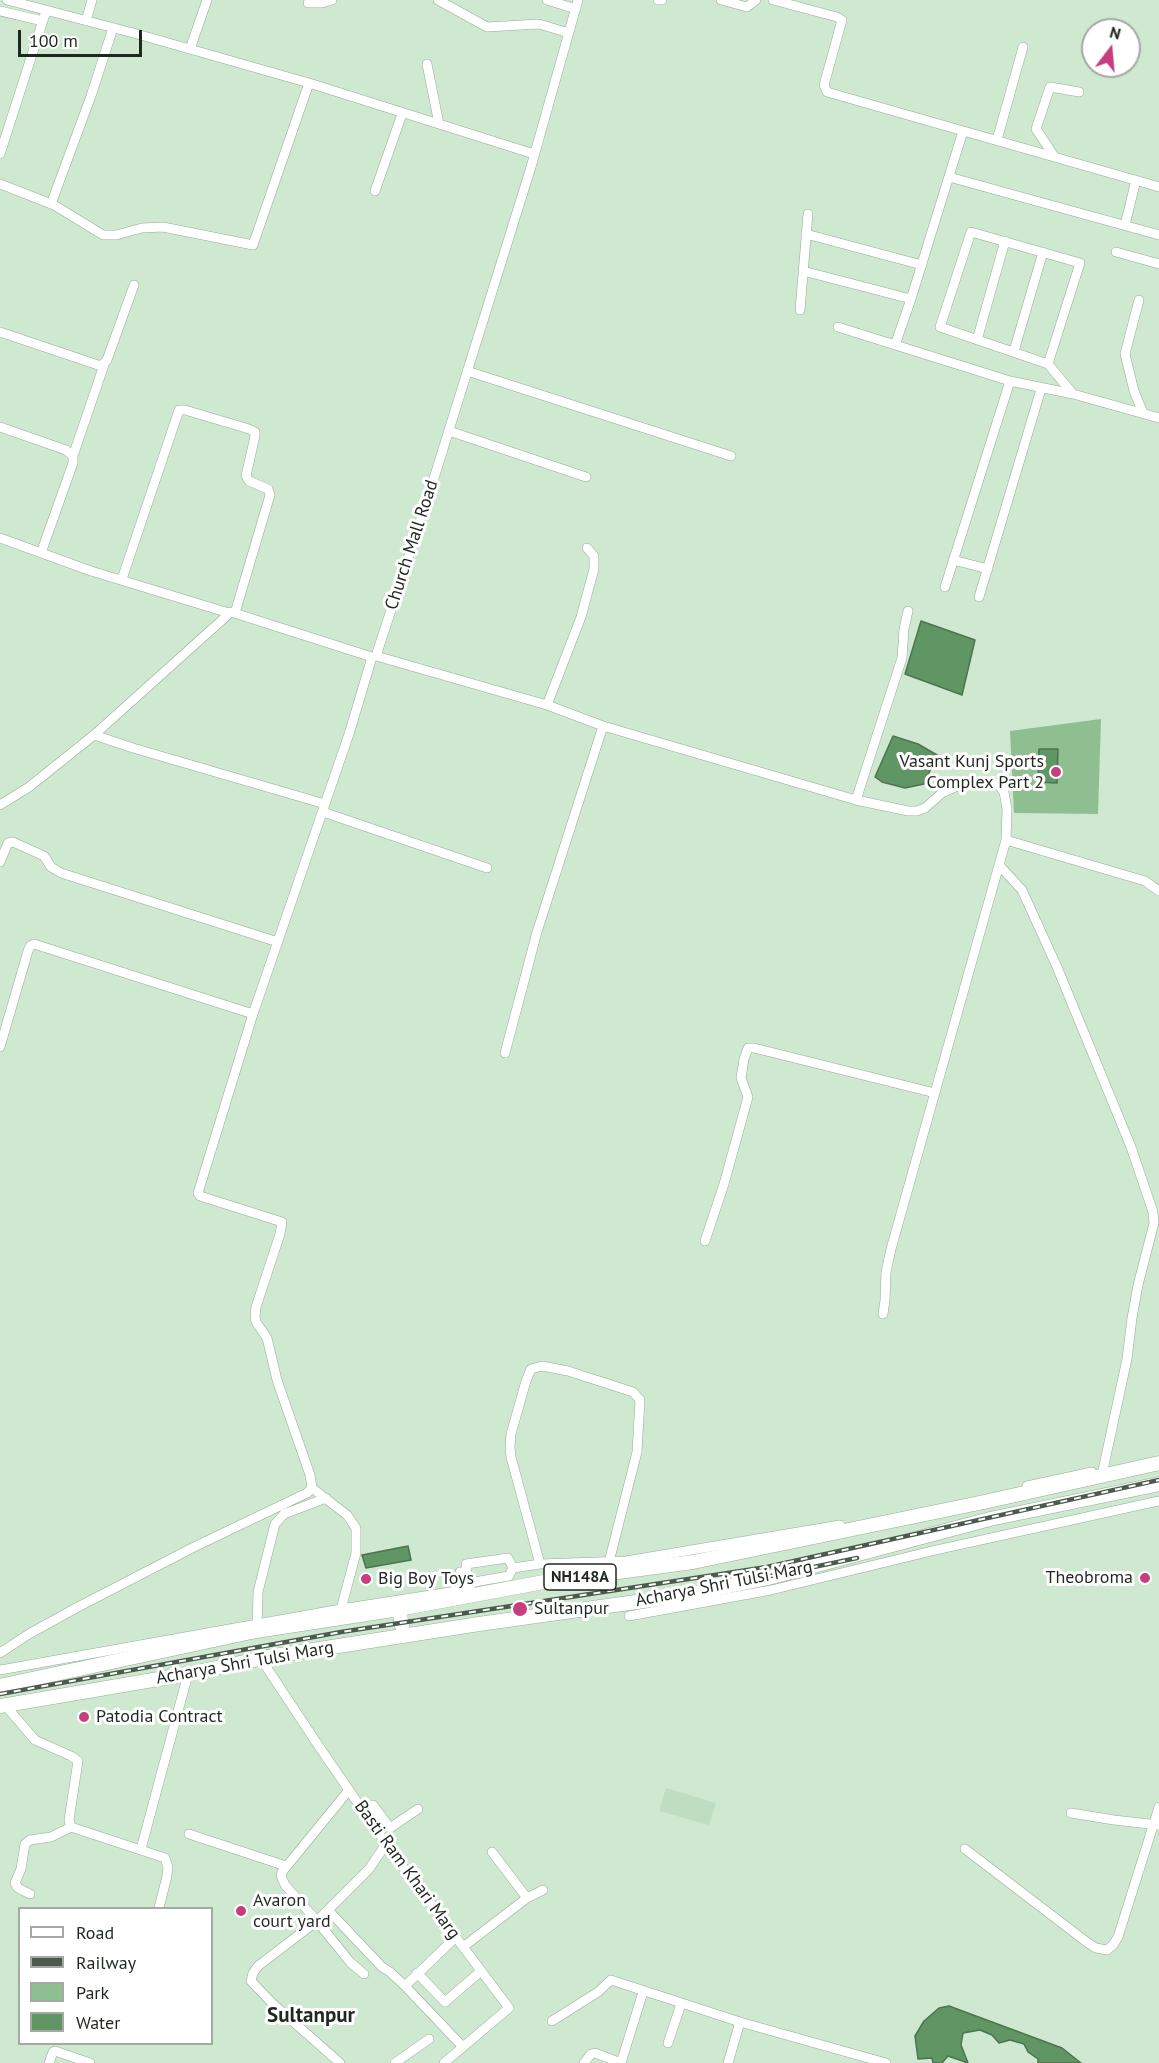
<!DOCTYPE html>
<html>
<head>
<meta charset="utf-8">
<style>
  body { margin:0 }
  #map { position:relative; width:1159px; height:2063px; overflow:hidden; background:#cfe8d0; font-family:"PT Sans",sans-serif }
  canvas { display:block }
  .legend { position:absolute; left:18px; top:1907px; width:195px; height:138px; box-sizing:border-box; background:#fff; border:2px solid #a5a9a5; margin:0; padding:8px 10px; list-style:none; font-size:18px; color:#1f281f }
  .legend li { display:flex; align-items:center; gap:12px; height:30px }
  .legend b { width:30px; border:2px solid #a5a9a5 }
  .north { position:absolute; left:1081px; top:18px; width:60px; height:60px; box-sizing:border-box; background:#fff; border:2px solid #a5a9a5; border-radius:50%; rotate:16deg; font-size:16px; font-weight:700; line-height:24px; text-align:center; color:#1f281f }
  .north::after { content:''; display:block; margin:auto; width:21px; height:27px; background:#c63e7d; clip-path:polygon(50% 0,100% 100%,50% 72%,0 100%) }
  .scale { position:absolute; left:18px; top:30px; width:124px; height:27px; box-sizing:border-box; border:3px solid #1f281f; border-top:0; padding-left:8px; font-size:18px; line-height:21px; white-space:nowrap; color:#1f281f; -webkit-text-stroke:4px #fff; paint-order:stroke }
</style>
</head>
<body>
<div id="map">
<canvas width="1159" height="2063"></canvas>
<ul class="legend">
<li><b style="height:8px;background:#fff"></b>Road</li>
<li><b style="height:8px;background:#4c594d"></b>Railway</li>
<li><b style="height:16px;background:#8fbe91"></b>Park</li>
<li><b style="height:16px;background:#609564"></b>Water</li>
</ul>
<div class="north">N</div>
<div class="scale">100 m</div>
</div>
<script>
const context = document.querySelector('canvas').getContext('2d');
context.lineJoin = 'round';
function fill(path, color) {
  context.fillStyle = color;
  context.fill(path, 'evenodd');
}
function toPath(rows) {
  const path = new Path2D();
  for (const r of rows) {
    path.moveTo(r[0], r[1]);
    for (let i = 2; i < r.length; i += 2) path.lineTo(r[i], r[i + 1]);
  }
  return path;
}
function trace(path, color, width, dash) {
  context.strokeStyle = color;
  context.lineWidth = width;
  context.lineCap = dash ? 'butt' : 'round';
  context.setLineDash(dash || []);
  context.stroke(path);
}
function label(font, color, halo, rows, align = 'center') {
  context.font = font + ' "PT Sans",sans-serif';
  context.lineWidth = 6;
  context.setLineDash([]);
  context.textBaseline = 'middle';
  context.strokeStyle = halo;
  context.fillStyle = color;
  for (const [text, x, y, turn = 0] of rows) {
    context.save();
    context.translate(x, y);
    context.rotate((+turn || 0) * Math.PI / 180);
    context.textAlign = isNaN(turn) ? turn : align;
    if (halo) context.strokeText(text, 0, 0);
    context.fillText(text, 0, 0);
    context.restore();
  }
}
fill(toPath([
  [666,1788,716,1803,709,1825,659,1811]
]), '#bfddc1');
fill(toPath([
  [1101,719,1098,814,1014,813,1010,731]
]), '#8fbe91');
const water = toPath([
  [921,621,975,640,962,695,905,674,921,621],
  [893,736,918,744,937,755,924,784,905,788,882,782,875,777,893,736],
  [1039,749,1058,749,1057,783,1038,782,1039,749],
  [408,1546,411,1560,366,1568,362,1555,408,1546],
  [949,2006,1062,2048,1081,2063,1038,2063,1038,2059,1028,2052,1024,2044,1010,2040,999,2043,992,2035,980,2030,963,2033,961,2045,968,2063,948,2056,942,2063,933,2063,932,2058,918,2059,915,2036,924,2021,939,2008,949,2006]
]);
fill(water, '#609564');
trace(water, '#4c744f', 1.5);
const minor = toPath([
  [7,0,137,34,309,83,534,154],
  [438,0,487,27,539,24,569,33],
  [547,0,576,9],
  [658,0,662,0],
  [721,0,747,7,756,0],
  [773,0,837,17,842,20,824,85,827,92,1159,187],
  [308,3,322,3,332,0],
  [0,11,43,21],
  [86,21,92,0],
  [190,49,207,0],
  [427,64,439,124],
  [997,140,1023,47],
  [0,154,46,11],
  [1054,156,1036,129,1050,87,1079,92],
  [949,177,1159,235],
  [0,184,54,205,103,235,116,235,142,228,163,227,253,245,309,83],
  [375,191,402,114],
  [51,204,91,96,113,28],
  [1125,225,1136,180],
  [806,234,922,265],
  [1116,252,1159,264],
  [803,271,911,299],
  [1139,300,1125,354,1134,391,1143,413],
  [800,310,808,214],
  [838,327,1010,381,1073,394,1159,418],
  [0,332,101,366,107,360,134,285],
  [977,340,1005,241],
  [895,345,911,299,963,131],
  [1014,351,1043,252],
  [1048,364,1080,263,971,232,940,327,1048,364,1073,394],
  [467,371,731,456],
  [0,427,66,450,73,456,73,463,41,553],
  [449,431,586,477],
  [74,453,104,365],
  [0,538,91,571,229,613],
  [953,560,988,569],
  [122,579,179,410,185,410,249,429,255,432,255,436,246,476,249,481,268,489,270,495,235,613],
  [945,587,1010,381],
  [979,597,1041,389],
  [376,656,430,491,531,167,578,0],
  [547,705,581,617,594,569,594,556,587,548],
  [94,735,133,748,325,804],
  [856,800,902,658,904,629,908,611],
  [0,805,29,787,94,735,231,612,372,657,376,656,547,705,603,726,856,800,908,811,917,811,925,808,942,793,960,785,985,782,998,784,1004,792,1007,809,1006,840,891,1249,886,1272,885,1300,883,1314],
  [323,812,487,868],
  [1006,840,1145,881,1159,891],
  [0,862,8,843,13,842,44,856,51,867,61,873,278,942],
  [999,865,1022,890,1057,967,1131,1147,1153,1212,1154,1223,1138,1285,1132,1318,1127,1359,1103,1470],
  [0,1047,28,951,30,946,34,944,253,1014],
  [505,1053,537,932,603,726],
  [705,1241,724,1184,748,1097,741,1078,744,1059,748,1048,754,1048,935,1093],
  [1027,1486,1092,1472],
  [312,1488,347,1515,356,1528,356,1553,341,1609],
  [540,1564,511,1457,510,1447,511,1434,526,1381,531,1369,542,1366,568,1371,633,1392,640,1400,637,1452,609,1562],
  [463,1590,474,1582,509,1576,513,1568],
  [629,1616,771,1590,936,1550,1159,1501],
  [257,1629,258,1592,275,1524,284,1514,326,1498],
  [0,1653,29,1634,76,1608,194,1547,307,1493,312,1488,310,1475,277,1380,267,1338,256,1322,255,1317,256,1307,280,1234,282,1222,200,1196,198,1193,253,1014,350,731,372,657],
  [261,1659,318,1745,386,1844,509,2008,444,2063],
  [0,1670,341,1609,463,1590,460,1572,467,1572,466,1564,508,1558,513,1568,540,1564,626,1561,840,1525],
  [5,1705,35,1740,71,1756,78,1761,69,1820,71,1827,165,1858,168,1867,167,1876,159,1908],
  [360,1805,373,1805,390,1828,418,1809],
  [1071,1813,1114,1820,1158,1825],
  [189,1834,286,1866],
  [141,1849,188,1674],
  [965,1849,1088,1943,1096,1948,1107,1950,1113,1945,1118,1937,1159,1807],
  [492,1852,527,1898],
  [30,1894,18,1888,15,1883,21,1869,25,1844,30,1840,51,1837,71,1827],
  [328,1910,382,1967,390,1972,405,1986,463,2047],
  [463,1947,527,1898,543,1890],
  [417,1973,445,2002,481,1971],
  [364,1974,350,1962,317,1921,369,1869,386,1844],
  [405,1986,456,1937],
  [552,2021,598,1992,611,1980,740,2022,886,2063],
  [668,2043,681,2004],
  [49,2063,53,2052,55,2051,90,2063],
  [340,2063,272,2003,251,1981,253,1973,258,1966,317,1921,285,1885,281,1876,282,1872,349,1790],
  [395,2063,429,2039],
  [584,2063,591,2054,595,2053,621,2063,643,1992],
  [728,2063,740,2022]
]);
const highway = toPath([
  [399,1609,404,1636],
  [0,1686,256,1631,399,1609,544,1582,693,1562,984,1502,1159,1463],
  [0,1706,188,1674,268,1657,479,1624,686,1595,768,1578,990,1519,1159,1484]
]);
trace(minor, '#94ac95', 10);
trace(highway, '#94ac95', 15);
trace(minor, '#fff', 9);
trace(highway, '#fff', 14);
const rail = toPath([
  [756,1579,857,1558],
  [0,1694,341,1632,767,1567,1159,1480]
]);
trace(rail, '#4c594d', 4.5);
trace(rail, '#fff', 2, [7]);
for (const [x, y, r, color] of [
  [1056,772,6,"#c63e7d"],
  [1145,1578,6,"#c63e7d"],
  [366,1579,6,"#c63e7d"],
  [520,1609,8,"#c63e7d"],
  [84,1717,6,"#c63e7d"],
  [241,1911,6,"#c63e7d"]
]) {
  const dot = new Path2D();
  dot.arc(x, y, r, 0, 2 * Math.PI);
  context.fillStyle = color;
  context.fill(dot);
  trace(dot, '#fff', 2);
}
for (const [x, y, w] of [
  [580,1577,72]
]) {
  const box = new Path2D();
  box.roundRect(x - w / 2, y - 13, w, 26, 4.5);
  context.fillStyle = '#fff';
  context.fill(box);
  trace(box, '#1f281f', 1.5);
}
label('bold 16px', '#1f281f', null, [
  ["NH148A",580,1577]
]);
label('18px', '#1f281f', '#fff', [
  ["Church Mall Road",412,545,-72],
  ["Acharya Shri Tulsi Marg",724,1584,-11],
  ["Acharya Shri Tulsi Marg",245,1663,-10],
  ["Basti Ram Khari Marg",407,1870,54]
]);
label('18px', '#1f281f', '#fff', [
  ["Vasant Kunj Sports",1044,762,"right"],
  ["Complex Part 2",1044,783,"right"],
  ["Theobroma",1133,1578,"right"],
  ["Big Boy Toys",378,1579],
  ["Sultanpur",534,1609],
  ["Patodia Contract",96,1717],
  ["Avaron",253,1901],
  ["court yard",253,1922]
], 'left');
label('bold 21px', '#1f281f', '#fff', [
  ["Sultanpur",311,2016]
]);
</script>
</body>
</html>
